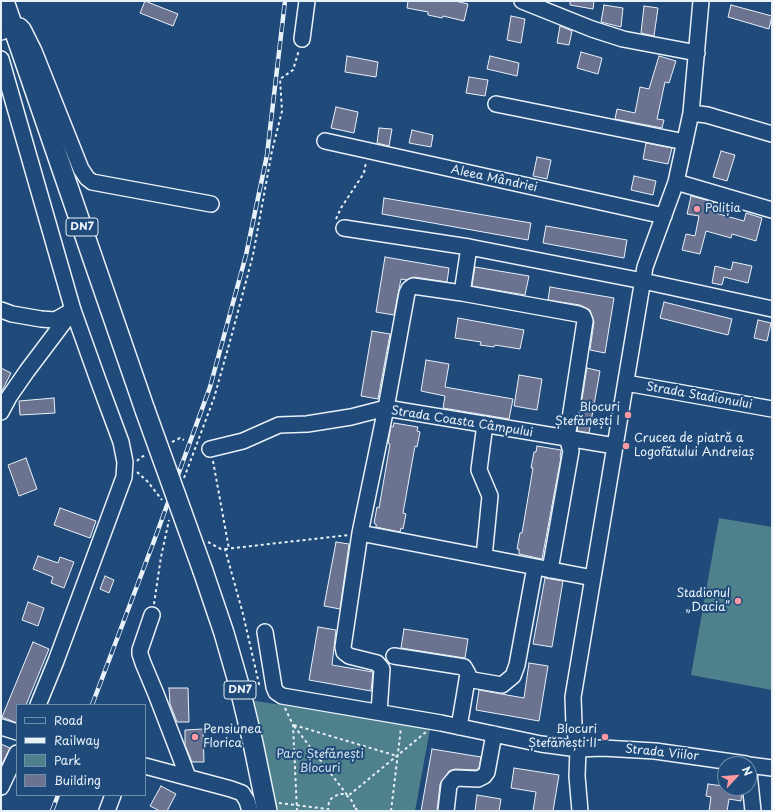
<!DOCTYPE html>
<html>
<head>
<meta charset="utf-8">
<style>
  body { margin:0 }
  #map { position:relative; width:773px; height:812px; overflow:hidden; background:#1f4a7a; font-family:"Playpen Sans",sans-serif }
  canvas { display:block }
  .frame { position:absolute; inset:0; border:2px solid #e8f1f8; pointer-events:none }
  .legend { position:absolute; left:16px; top:704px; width:130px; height:92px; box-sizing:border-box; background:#1f4a7a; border:1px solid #6f8dac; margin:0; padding:5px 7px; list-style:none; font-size:12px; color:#e8f1f8 }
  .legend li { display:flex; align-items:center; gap:8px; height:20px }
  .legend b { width:20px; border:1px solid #6f8dac }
  .north { position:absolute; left:717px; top:756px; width:40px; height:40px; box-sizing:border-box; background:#1f4a7a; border:1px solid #6f8dac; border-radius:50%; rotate:64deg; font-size:11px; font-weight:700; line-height:16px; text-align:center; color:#e8f1f8 }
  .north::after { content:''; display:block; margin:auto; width:14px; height:18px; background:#ff9aa2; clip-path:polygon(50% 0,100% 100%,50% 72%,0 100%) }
</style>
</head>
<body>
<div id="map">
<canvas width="773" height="812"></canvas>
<div class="frame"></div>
<ul class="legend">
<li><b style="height:5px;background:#1f4a7a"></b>Road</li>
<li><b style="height:5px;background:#e8f1f8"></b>Railway</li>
<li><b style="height:11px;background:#4f818c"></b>Park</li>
<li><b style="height:11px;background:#6c7391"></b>Building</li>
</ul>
<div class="north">N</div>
</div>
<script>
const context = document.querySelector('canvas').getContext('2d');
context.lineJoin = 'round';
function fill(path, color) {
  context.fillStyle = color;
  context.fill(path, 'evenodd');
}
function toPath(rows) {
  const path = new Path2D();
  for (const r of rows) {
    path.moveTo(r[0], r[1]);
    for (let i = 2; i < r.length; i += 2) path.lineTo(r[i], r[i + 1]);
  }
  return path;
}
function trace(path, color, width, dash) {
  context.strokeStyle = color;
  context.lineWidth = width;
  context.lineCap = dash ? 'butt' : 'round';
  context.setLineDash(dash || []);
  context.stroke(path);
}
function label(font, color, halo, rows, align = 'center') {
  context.font = font + ' "Playpen Sans",sans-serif';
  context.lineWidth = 4;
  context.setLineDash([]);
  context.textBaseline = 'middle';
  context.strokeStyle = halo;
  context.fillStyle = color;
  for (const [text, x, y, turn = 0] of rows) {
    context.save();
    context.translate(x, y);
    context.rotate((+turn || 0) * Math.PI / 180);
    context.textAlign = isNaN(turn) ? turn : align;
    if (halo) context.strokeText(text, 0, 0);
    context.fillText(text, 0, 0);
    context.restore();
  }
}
fill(toPath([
  [719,518,772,527,772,690,691,675],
  [250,700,430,729,415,811,275,811]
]), '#4f818c');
const building = toPath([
  [145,1,178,14,173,26,140,13,145,1],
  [408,1,455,1,468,4,464,21,443,16,442,18,428,15,428,12,407,8,408,1],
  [570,1,594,1,593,9,570,5,570,1],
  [604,5,623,8,621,27,601,22,604,5],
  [731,5,772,16,769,29,728,17,731,5],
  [644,6,658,8,654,36,641,33,644,6],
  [511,16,525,19,521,43,507,40,511,16],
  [560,26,572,31,569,45,557,43,560,26],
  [581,52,602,58,598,74,577,68,581,52],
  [347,56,378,62,376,77,345,72,347,56],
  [490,56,519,63,517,76,487,69,490,56],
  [659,56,676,61,669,83,665,82,657,119,664,120,662,128,615,119,617,109,635,113,640,87,649,89,659,56],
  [469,77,488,80,485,96,466,93,469,77],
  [336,107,358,112,354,133,331,128,336,107],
  [379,128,392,129,389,146,377,143,379,128],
  [412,130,433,135,431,147,409,143,412,130],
  [646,143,672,148,668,164,643,159,646,143],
  [721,151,735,155,727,181,713,177,721,151],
  [537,157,551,160,547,179,533,176,537,157],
  [634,176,656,181,653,195,631,190,634,176],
  [691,196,714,202,712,212,744,221,746,213,762,218,756,241,732,234,731,238,706,231,700,254,682,250,686,234,695,236,699,216,687,214,691,196],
  [384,198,531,223,528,240,382,214,384,198],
  [546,226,627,240,624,258,543,243,546,226],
  [385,257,449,268,447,282,414,277,406,280,401,279,394,315,376,312,385,257],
  [733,262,752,266,748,283,724,277,722,285,712,283,715,266,731,270,733,262],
  [475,267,529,276,525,295,472,286,475,267],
  [550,287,614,298,605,353,590,350,594,322,590,310,580,305,548,300,550,287],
  [664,302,732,319,728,335,660,318,664,302],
  [458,318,524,330,520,349,495,345,494,347,480,345,481,342,455,338,458,318],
  [758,320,771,323,767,341,754,338,758,320],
  [372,331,390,334,378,399,361,396,372,331],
  [426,360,449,364,445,387,513,399,509,419,443,408,445,396,421,391,426,360],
  [1,368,11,373,1,393,1,368],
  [587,368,600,371,589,433,577,431,587,368],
  [519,375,542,379,537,410,514,406,519,375],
  [54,398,55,413,20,415,19,401,54,398],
  [394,423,418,427,417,431,420,432,417,447,415,446,403,513,406,514,403,529,401,528,400,532,376,527,376,524,374,523,377,507,379,508,390,444,388,443,391,426,393,427,394,423],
  [537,446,561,450,560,457,561,457,542,559,519,554,519,549,517,549,520,533,522,533,533,468,531,468,534,452,536,452,537,446],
  [26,458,37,489,19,496,8,465,26,458],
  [60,508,96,521,90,538,54,525,60,508],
  [336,542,349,544,340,609,324,606,336,542],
  [38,556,58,563,60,557,74,562,64,588,51,583,53,577,33,569,38,556],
  [105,576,114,580,109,593,100,589,105,576],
  [545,578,563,581,552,647,533,644,545,578],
  [28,602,44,608,38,626,22,620,28,602],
  [318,627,336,630,332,665,373,672,371,691,309,680,318,627],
  [404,629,468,639,465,658,401,648,404,629],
  [33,642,49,649,26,705,17,705,17,723,2,717,33,642],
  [529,663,548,666,539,721,476,710,479,690,524,698,529,663],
  [169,688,188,688,189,722,177,722,170,704,169,688],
  [203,729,204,762,192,762,185,745,185,730,203,729],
  [1,744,10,748,1,766,1,744],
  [432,749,481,757,479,768,476,770,455,769,449,771,440,784,437,811,421,811,432,749],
  [514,768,559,775,553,811,533,811,536,792,511,788,514,768],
  [708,784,723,786,722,788,742,789,741,801,729,799,727,811,709,811,711,797,706,796,708,784],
  [161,786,176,794,167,811,160,811,150,806,161,786],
  [477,795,501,799,499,811,475,811,477,795]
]);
fill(building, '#6c7391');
trace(building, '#e8f1f8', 1);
const minor = toPath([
  [522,1,592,29,623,39,697,53],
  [1,32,13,27,20,26,23,29,34,51,81,169,87,178,92,182,211,204],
  [302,39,307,1],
  [1,59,73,310,27,371,9,397,1,412],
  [496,104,685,142],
  [691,113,707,115,772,134],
  [325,141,664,216],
  [676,182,772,210],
  [344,228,469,247,643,281,772,309],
  [469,247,462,293,578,314,583,316,585,321,567,438,571,451,550,570],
  [1,310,12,314,41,319,55,320,73,310,98,380,121,442,125,462,124,477,56,661,38,705],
  [626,383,772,409],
  [210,449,243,441,279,425,307,424,351,417,386,408,615,446],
  [360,533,593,578],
  [484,557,490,496,479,470,485,424],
  [152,615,140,650,140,654,143,663,156,694,188,777],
  [265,632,274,687,276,692,282,696,441,723,541,744,578,749,603,748,655,751,746,764],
  [394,656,464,667,468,674,459,727],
  [467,679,502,685,513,676,517,665,535,567],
  [379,712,382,669,377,663,349,656,344,652,343,647,360,533,386,408,407,293,409,289,413,286,462,293],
  [1,727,17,732],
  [749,765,772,768],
  [145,766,231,789,242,793,247,801,250,811],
  [749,773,753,811],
  [1,787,17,753],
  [107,811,113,795],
  [446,811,449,785,455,778,478,779,484,776,487,772,494,734],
  [580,811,577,776,578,749,574,725,573,697,645,267,676,182,691,113,701,1]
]);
const major = toPath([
  [4,1,145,410],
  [203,571,224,633,239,685,253,743,267,811]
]);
trace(minor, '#e8f1f8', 18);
trace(major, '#e8f1f8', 22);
trace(toPath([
  [336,219,341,208,364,173,366,162],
  [172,442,180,438,184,440],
  [137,461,141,457,147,455],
  [213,461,229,549],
  [137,472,148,482,162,500],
  [184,478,214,398,232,334,253,255,272,151,282,111,280,79,293,70,299,50],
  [208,542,221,549,225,549,243,614,259,684,262,686],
  [225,549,349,535],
  [154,604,161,557,169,520],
  [285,708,293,725,297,811],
  [294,725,397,756],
  [294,726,348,796,426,732],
  [279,803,327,809],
  [355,808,359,811],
  [328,811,329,801,332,798,339,794,344,794,350,798,354,805,354,811],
  [391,811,401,728]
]), '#e8f1f8', 2, [3, 3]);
trace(minor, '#1f4a7a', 15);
trace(major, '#1f4a7a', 19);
const rail = toPath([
  [92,705,154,541,210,387,246,255,267,155,285,1],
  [52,811,58,795]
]);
trace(rail, '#e8f1f8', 4.5);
trace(rail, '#1f4a7a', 3, [9]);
const majorBridge = toPath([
  [145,410,203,571]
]);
trace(majorBridge, '#e8f1f8', 22, []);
trace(majorBridge, '#1f4a7a', 19);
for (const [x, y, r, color] of [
  [697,209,4,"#ff9aa2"],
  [628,415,4,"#ff9aa2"],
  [626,446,4,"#ff9aa2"],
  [738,601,4,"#ff9aa2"],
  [195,737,4,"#ff9aa2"],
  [605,737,4,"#ff9aa2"]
]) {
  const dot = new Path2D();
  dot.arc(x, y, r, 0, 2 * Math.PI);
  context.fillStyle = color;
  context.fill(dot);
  trace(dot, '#1f4a7a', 1.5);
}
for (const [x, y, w] of [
  [82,227,32],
  [240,690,32]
]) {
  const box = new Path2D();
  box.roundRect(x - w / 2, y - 9, w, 18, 3);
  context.fillStyle = '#1f4a7a';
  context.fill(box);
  trace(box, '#e8f1f8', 1);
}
label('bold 11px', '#e8f1f8', null, [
  ["DN7",82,227],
  ["DN7",240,690]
]);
label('12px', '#e8f1f8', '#1f4a7a', [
  ["Aleea Mândriei",494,179,12],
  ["Strada Stadionului",699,396,10],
  ["Strada Coasta Câmpului",462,422,9],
  ["Strada Viilor",662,753,6]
]);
label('12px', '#e8f1f8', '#1f4a7a', [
  ["Poliția",705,209],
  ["Blocuri",620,408,"right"],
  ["Ștefănești I",620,422,"right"],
  ["Crucea de piatră a",634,439],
  ["Logofătului Andreiaș",634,453],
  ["Stadionul",730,594,"right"],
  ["„Dacia”",730,608,"right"],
  ["Pensiunea",203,730],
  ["Florica",203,744],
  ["Blocuri",597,730,"right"],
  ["Ștefănești II",597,744,"right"]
], 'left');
label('12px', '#d1e0e8', '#1f4a7a', [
  ["Parc Ștefănești",320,755],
  ["Blocuri",320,769]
]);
</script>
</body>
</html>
